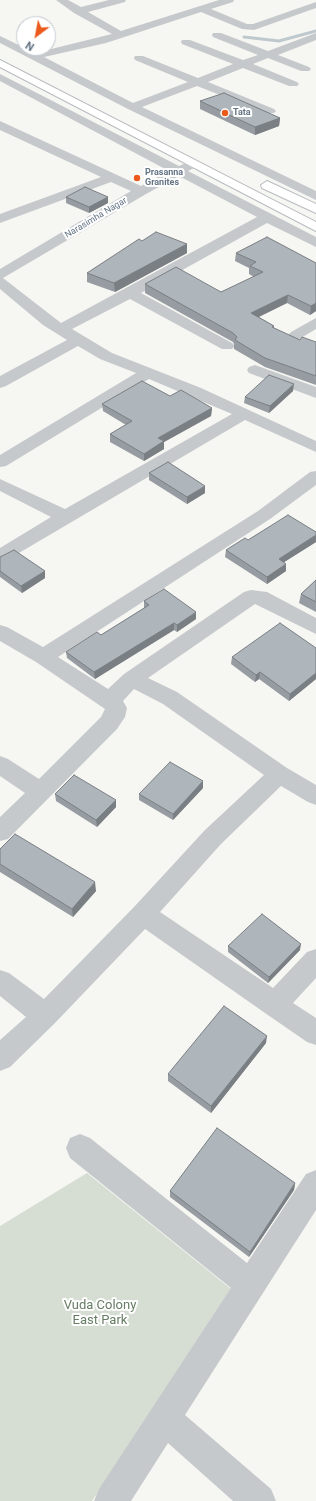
<!DOCTYPE html>
<html>
<head>
<meta charset="utf-8">
<style>
  body { margin:0 }
  #map { position:relative; width:316px; height:1501px; overflow:hidden; background:#f6f6f2; font-family:Roboto,sans-serif }
  canvas { display:block }
  .north { position:absolute; left:16px; top:16px; width:40px; height:40px; box-sizing:border-box; background:#fff; border:1px solid #c1c7ce; border-radius:50%; rotate:212deg; font-size:11px; font-weight:700; line-height:16px; text-align:center; color:#647485 }
  .north::after { content:''; display:block; margin:auto; width:14px; height:18px; background:#eb591d; clip-path:polygon(50% 0,100% 100%,50% 72%,0 100%) }
</style>
</head>
<body>
<div id="map">
<canvas width="316" height="1501"></canvas>
<div class="north">N</div>
</div>
<script>
const context = document.querySelector('canvas').getContext('2d');
context.lineJoin = 'round';
function fill(path, color) {
  context.fillStyle = color;
  context.fill(path, 'evenodd');
}
function toPath(rows) {
  const path = new Path2D();
  for (const r of rows) {
    path.moveTo(r[0], r[1]);
    for (let i = 2; i < r.length; i += 2) path.lineTo(r[i], r[i + 1]);
  }
  return path;
}
function trace(path, color, width, dash) {
  context.strokeStyle = color;
  context.lineWidth = width;
  context.lineCap = dash ? 'butt' : 'round';
  context.setLineDash(dash || []);
  context.stroke(path);
}
function label(font, color, halo, rows, align = 'center') {
  context.font = font + ' Roboto,sans-serif';
  context.lineWidth = 4;
  context.setLineDash([]);
  context.textBaseline = 'middle';
  context.strokeStyle = halo;
  context.fillStyle = color;
  for (const [text, x, y, turn = 0] of rows) {
    context.save();
    context.translate(x, y);
    context.rotate((+turn || 0) * Math.PI / 180);
    context.textAlign = isNaN(turn) ? turn : align;
    if (halo) context.strokeText(text, 0, 0);
    context.fillText(text, 0, 0);
    context.restore();
  }
}
fill(toPath([
  [87,1173,236,1293,92,1501,0,1501,0,1226]
]), '#d6ded3');
trace(toPath([
  [244,37,279,41,316,31]
]), '#bec9ce', 3);
const major = toPath([
  [0,60,316,222,316,231,0,67,0,60],
  [267,181,316,204,316,213,262,188,261,185,267,181]
]);
trace(major, '#b8bcc0', 2);
fill(toPath([
  [56,0,68,0,81,7,109,0,126,0,125,2,88,12,121,31,219,0,234,0,233,2,211,9,247,24,253,24,316,2,316,8,254,30,242,29,201,12,106,43,44,57,133,103,188,82,135,60,134,58,135,56,143,56,198,78,233,64,182,44,181,42,182,40,190,40,243,60,258,55,213,37,212,35,213,33,221,33,268,51,316,33,316,40,278,55,309,67,311,69,309,71,301,71,268,58,253,64,297,82,299,84,297,86,289,86,243,68,208,82,274,109,276,111,274,113,266,113,197,86,142,107,316,191,316,200,128,109,0,43,0,36,35,53,112,34,74,13,56,0],
  [0,74,179,166,190,161,194,162,196,165,194,168,188,171,316,237,316,247,267,223,141,293,232,343,235,346,232,349,222,349,130,299,72,329,112,353,201,388,316,441,316,452,245,420,7,560,0,562,0,548,51,517,0,491,0,479,65,509,232,414,149,379,6,466,0,467,0,455,136,373,100,359,78,346,6,386,0,388,0,376,67,340,43,325,0,289,0,269,131,191,111,182,0,223,0,214,101,177,0,130,0,121,141,186,169,171,0,81,0,74],
  [179,176,257,217,61,323,3,278,146,194,179,176],
  [316,318,316,329,301,338,296,340,291,338,288,335,291,332,316,318],
  [255,365,316,387,316,398,249,373,247,370,249,367,255,365],
  [316,471,316,485,270,519,58,657,108,689,124,674,244,592,251,590,267,592,316,618,316,634,255,604,148,678,177,692,287,768,316,785,316,805,308,802,281,786,221,844,160,912,273,988,307,952,316,949,316,978,293,1003,316,1018,316,1045,307,1042,265,1013,145,929,54,1024,10,1067,0,1071,0,1040,26,1017,0,996,0,970,9,973,44,999,134,907,205,830,264,775,163,704,134,689,123,701,127,708,125,717,117,729,8,839,0,841,0,817,25,793,0,776,0,756,8,759,39,779,101,717,105,709,36,662,0,641,0,625,7,627,43,647,258,511,310,472,316,471],
  [80,1134,90,1138,247,1263,306,1174,316,1170,316,1210,185,1415,271,1489,276,1501,233,1501,168,1443,131,1501,94,1501,99,1489,231,1288,70,1158,66,1148,70,1138,80,1134]
]), '#c6c9cc');
fill(major, '#fff');
fill(toPath([
  [200,101,280,118,279,126,255,135,200,109],
  [66,197,108,197,108,203,89,213,66,203],
  [142,241,187,244,187,253,115,292,87,282,87,273],
  [236,253,316,263,316,311,310,315,287,303,259,317,274,326,274,328,300,340,316,342,316,385,265,367,234,349,234,344,233,342,145,293,145,284,221,292,254,277,249,274,249,268,235,261],
  [293,391,269,413,244,403,245,397],
  [170,396,212,408,211,416,164,442,164,449,144,461,110,442,110,434,126,425,103,411,102,404],
  [149,473,205,493,187,504,149,480],
  [248,540,316,542,284,562,286,571,267,584,225,557,226,550],
  [0,557,45,578,22,593,0,577],
  [316,580,316,612,299,603,301,594],
  [144,601,196,619,177,632,174,630,95,679,67,658,66,652,101,635,144,608],
  [316,648,316,679,289,701,259,679,255,682,231,664,232,657],
  [203,781,203,788,173,820,139,800,139,794],
  [55,794,116,807,97,827,56,801],
  [0,849,96,891,73,917,0,872],
  [228,946,300,950,268,983,228,952],
  [266,1043,211,1113,168,1081,168,1074],
  [295,1183,294,1190,249,1257,170,1197,170,1191]
]), '#969ca1');
fill(toPath([
  [280,118,279,126,255,135,255,127],
  [108,197,108,203,89,213,89,207],
  [187,244,187,253,115,292,114,283],
  [288,295,287,303,250,321,251,313],
  [316,303,316,311,310,315,311,306],
  [294,384,293,391,269,413,270,406],
  [212,408,211,416,164,442,164,449,144,461,144,454,158,438],
  [205,486,205,493,187,504,187,497],
  [316,535,316,542,278,566,279,559],
  [286,564,286,571,267,584,267,577],
  [45,571,45,578,22,593,21,586],
  [196,612,196,619,177,632,177,625],
  [174,623,174,630,95,679,94,672],
  [260,672,259,679,255,682,256,675],
  [316,673,316,679,289,701,290,694],
  [203,781,203,788,173,820,173,814],
  [116,800,116,807,97,827,96,820],
  [95,882,96,891,73,917,72,909],
  [301,944,300,950,268,983,269,977],
  [267,1036,266,1043,211,1113,211,1106],
  [295,1183,294,1190,249,1257,250,1252]
]), '#7a7f83');
const building = toPath([
  [224,93,280,118,255,127,200,101,224,93],
  [85,187,108,197,89,207,66,197,85,187],
  [156,232,187,244,114,283,87,273,139,239,142,241,156,232],
  [267,237,316,263,316,303,311,306,288,295,251,313,274,326,272,327,300,340,302,337,316,342,316,376,265,358,235,340,237,337,233,333,145,284,176,267,221,292,263,272,250,266,256,262,236,253,267,237],
  [269,375,294,384,270,406,245,397,269,375],
  [142,381,170,396,181,390,212,408,158,438,164,441,144,454,110,434,132,421,102,404,142,381],
  [168,462,205,486,187,497,149,473,168,462],
  [288,515,316,532,316,535,279,559,286,564,267,577,226,550,245,538,248,540,288,515],
  [14,550,45,571,21,586,0,571,0,557,14,550],
  [316,580,316,602,301,594,316,580],
  [164,589,196,612,177,625,174,623,94,672,66,652,97,632,101,635,149,605,144,601,164,589],
  [280,623,316,648,316,673,290,694,260,672,256,675,232,657,280,623],
  [170,762,203,781,173,814,139,794,170,762],
  [74,775,116,800,96,820,55,794,74,775],
  [15,834,95,882,72,909,0,864,0,849,15,834],
  [262,914,301,944,269,977,228,946,262,914],
  [224,1006,267,1036,211,1106,168,1074,224,1006],
  [217,1128,295,1183,250,1252,170,1191,217,1128]
]);
fill(building, '#aeb5bb');
trace(building, '#7a7f83', 1);
for (const [x, y, r, color] of [
  [225,113,4,"#eb591d"],
  [137,178,4,"#eb591d"]
]) {
  const dot = new Path2D();
  dot.arc(x, y, r, 0, 2 * Math.PI);
  context.fillStyle = color;
  context.fill(dot);
  trace(dot, '#fff', 1.5);
}
label('bold 9px', '#647485', '#fff', [
  ["Tata",233,113],
  ["Prasanna",145,173],
  ["Granites",145,183]
], 'left');
label('9px', '#647485', '#fff', [
  ["Narasimha Nagar",96,218,-31]
]);
label('13px', '#667c63', '#fff', [
  ["Vuda Colony",100,1306],
  ["East Park",100,1321]
]);
</script>
</body>
</html>
